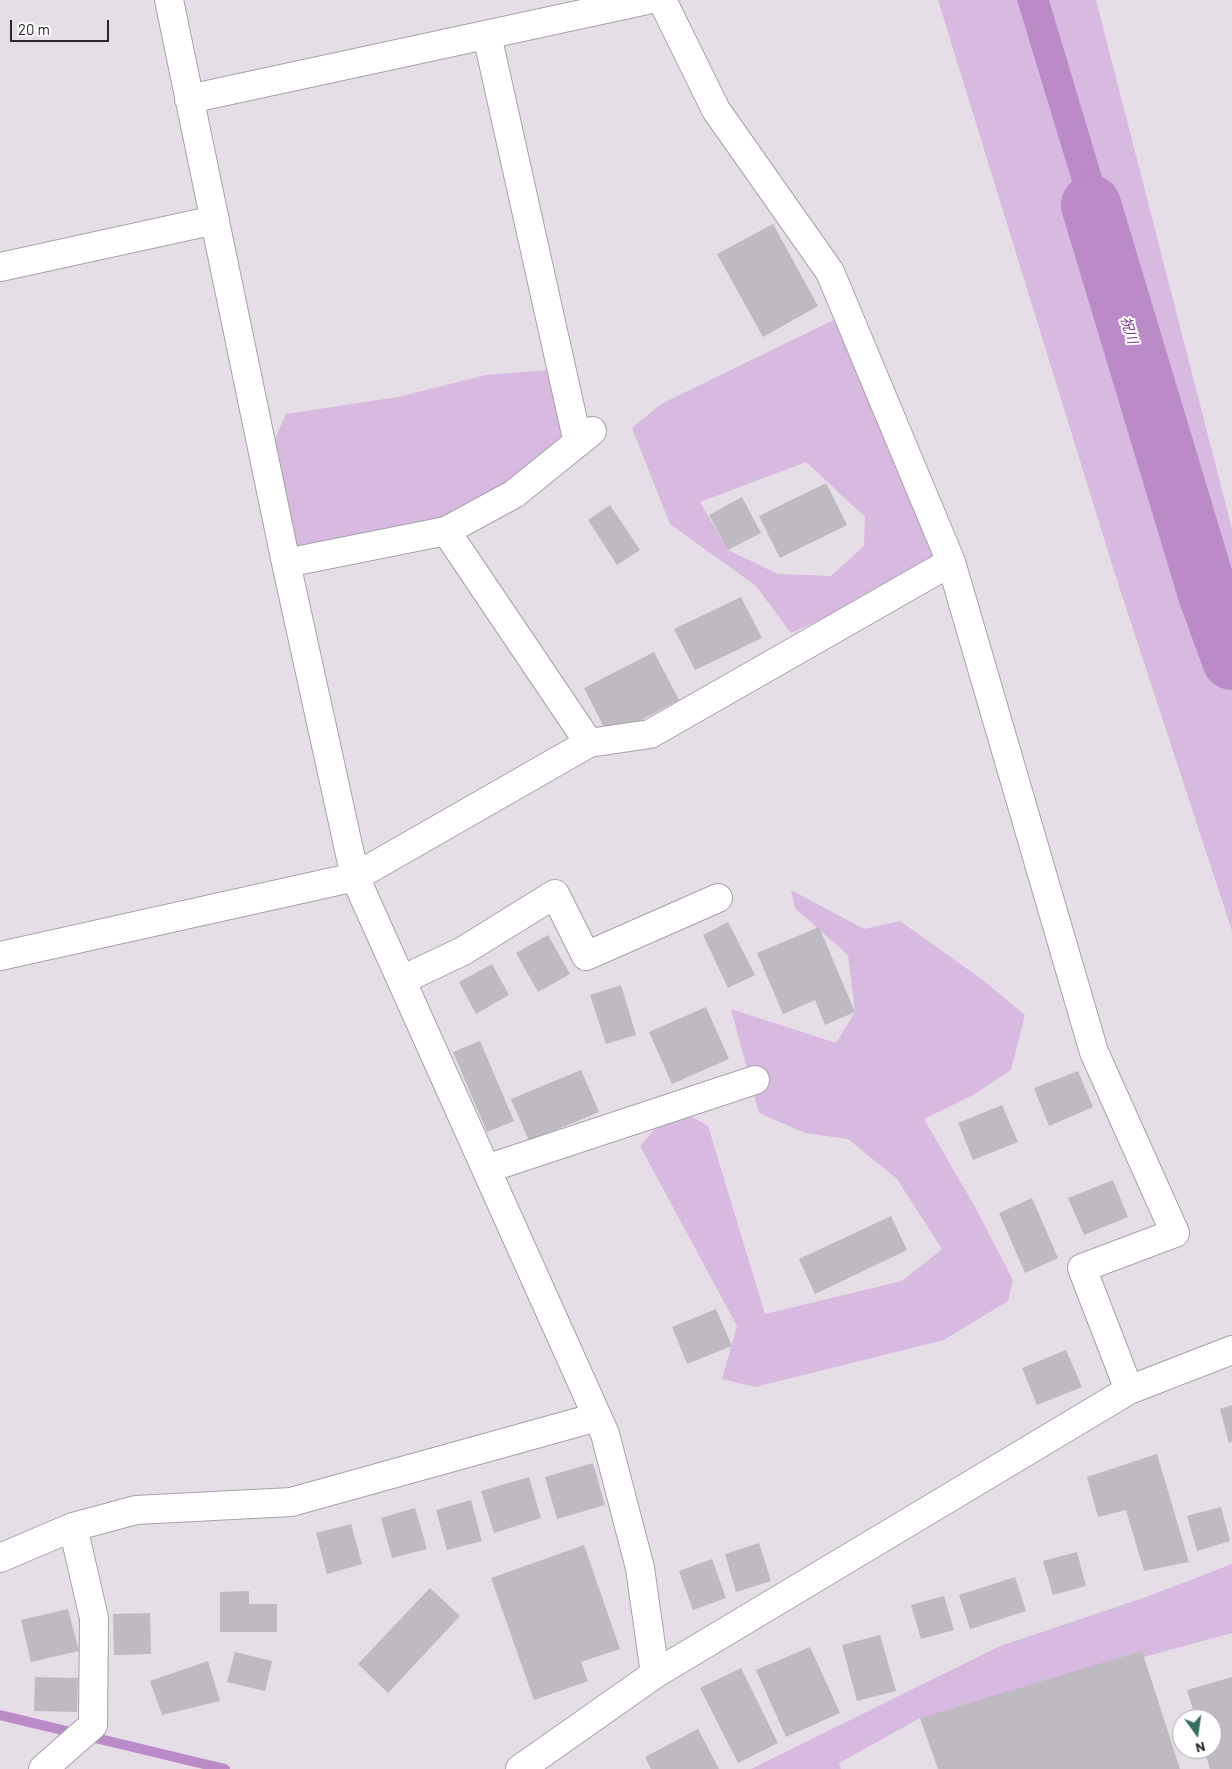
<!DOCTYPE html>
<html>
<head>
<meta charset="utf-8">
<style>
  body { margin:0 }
  #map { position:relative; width:1232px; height:1769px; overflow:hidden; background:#e5dee7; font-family:Barlow,sans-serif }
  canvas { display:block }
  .north { position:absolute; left:1172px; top:1709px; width:50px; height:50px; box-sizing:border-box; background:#fff; border:1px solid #a9a9aa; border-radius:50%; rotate:166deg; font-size:14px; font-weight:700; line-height:20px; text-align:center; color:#29272a }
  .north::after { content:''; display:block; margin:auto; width:18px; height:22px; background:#34705c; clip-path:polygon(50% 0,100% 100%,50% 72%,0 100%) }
  .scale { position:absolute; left:10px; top:20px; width:99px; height:22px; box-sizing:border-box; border:2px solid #29272a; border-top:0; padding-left:6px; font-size:15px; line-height:18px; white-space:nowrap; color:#29272a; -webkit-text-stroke:4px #fff; paint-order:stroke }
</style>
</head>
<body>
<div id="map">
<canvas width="1232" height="1769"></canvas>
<div class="north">N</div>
<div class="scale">20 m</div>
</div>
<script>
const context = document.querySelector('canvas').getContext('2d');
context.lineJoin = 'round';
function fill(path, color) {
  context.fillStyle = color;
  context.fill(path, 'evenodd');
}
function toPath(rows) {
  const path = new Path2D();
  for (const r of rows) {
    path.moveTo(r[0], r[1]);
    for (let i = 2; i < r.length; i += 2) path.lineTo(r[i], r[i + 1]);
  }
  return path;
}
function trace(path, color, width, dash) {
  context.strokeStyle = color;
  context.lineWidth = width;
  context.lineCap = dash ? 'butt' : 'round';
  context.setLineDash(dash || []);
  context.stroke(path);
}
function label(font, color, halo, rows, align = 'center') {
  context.font = font + ' Barlow,"Noto Sans JP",sans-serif';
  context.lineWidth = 4;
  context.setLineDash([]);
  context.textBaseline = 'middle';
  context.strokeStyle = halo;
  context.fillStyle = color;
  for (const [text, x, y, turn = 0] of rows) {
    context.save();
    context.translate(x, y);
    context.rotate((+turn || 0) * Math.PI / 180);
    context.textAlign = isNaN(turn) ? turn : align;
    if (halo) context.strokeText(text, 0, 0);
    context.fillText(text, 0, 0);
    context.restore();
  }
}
fill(toPath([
  [938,0,1096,0,1232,529,1232,931,1114,571],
  [848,313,951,562,791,633,756,586,670,524,632,428,661,404],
  [806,462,865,517,864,546,831,576,778,574,728,550,700,502],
  [561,369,578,443,479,513,303,560,265,462,286,414,398,397,486,375],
  [791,890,864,929,900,921,980,978,1025,1015,1011,1070,973,1095,924,1119,975,1207,1013,1280,1008,1301,944,1340,755,1387,722,1379,737,1326,640,1146,674,1107,708,1126,765,1314,902,1281,942,1249,897,1179,848,1139,805,1133,759,1113,731,1009,836,1043,855,1012,848,955,795,908],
  [1232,1564,1232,1633,920,1718,839,1763,841,1769,751,1769,1000,1646,1149,1596]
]), '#d8b9e0');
fill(toPath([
  [1017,0,1049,0,1138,297,1100,274]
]), '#ba8bc7');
trace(toPath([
  [0,1715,225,1769]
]), '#ba8bc7', 10);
trace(toPath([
  [1091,205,1208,594,1232,660]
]), '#ba8bc7', 60);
fill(toPath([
  [773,224,818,306,763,337,717,254],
  [826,483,847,525,780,558,759,516],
  [742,497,761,533,728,550,709,515],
  [610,505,640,550,617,565,588,520],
  [741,597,762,638,695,670,674,629],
  [654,652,679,700,609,737,584,688],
  [728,922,755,975,728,988,703,935],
  [819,927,855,1012,825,1025,815,1000,783,1014,757,953],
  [548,935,570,974,538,992,516,953],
  [492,964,509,995,476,1014,459,982],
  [621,985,636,1035,606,1044,590,995],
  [706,1007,729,1059,672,1084,649,1032],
  [480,1041,514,1121,487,1132,453,1052],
  [581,1070,599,1112,529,1141,511,1099],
  [1078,1071,1093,1107,1049,1126,1034,1088],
  [1002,1105,1018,1142,973,1160,958,1123],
  [1113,1180,1128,1217,1084,1235,1068,1198],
  [1032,1198,1058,1258,1025,1273,999,1213],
  [891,1216,907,1250,815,1294,799,1259],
  [716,1309,732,1346,687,1364,672,1327],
  [1066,1350,1082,1387,1037,1405,1022,1368],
  [1232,1405,1232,1442,1229,1443,1220,1409],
  [1157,1454,1189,1562,1144,1571,1126,1510,1098,1517,1087,1477],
  [593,1463,605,1505,557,1519,545,1477],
  [529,1477,541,1518,494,1533,481,1491],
  [471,1500,482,1541,447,1550,436,1510],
  [1221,1507,1230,1541,1197,1551,1187,1516],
  [415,1508,427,1549,392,1558,381,1518],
  [351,1524,362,1564,327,1574,316,1533],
  [759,1543,771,1581,736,1592,725,1554],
  [584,1545,620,1649,581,1662,588,1681,534,1700,491,1578],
  [1077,1552,1086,1586,1053,1595,1043,1561],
  [712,1559,726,1598,693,1610,679,1571],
  [1015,1577,1026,1611,970,1629,959,1595],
  [430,1588,460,1616,388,1693,358,1664],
  [249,1591,249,1604,277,1604,277,1632,220,1632,220,1592],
  [944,1596,954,1630,921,1639,911,1605],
  [68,1609,79,1651,31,1662,21,1620],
  [150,1613,151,1654,114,1655,113,1614],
  [880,1635,896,1691,857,1701,842,1645],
  [810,1647,840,1713,786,1737,756,1670],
  [1142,1651,1180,1769,938,1769,920,1718],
  [235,1652,272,1661,265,1691,227,1682],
  [208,1661,220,1701,162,1715,150,1681],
  [741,1668,778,1743,738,1763,700,1688],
  [35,1677,78,1678,77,1712,34,1711],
  [1232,1677,1232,1769,1210,1769,1204,1749,1212,1749,1212,1719,1196,1719,1187,1690],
  [698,1729,719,1769,651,1769,645,1757]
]), '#bfb9c1');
const minor = toPath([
  [169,0,286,563,355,877,605,1434,640,1568,655,1674],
  [662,0,716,110,830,272,951,562,1094,1052,1175,1233,1082,1268,1129,1390],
  [487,35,578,443],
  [189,99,647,0],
  [0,267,215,220],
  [446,531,589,743],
  [286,563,446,531,514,494,592,431],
  [0,956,355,877,589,743,650,734,951,562],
  [402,980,463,951,555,894,586,956,718,898],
  [486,1169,755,1080],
  [0,1558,73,1527,136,1510,291,1502,597,1417],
  [43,1769,93,1725,94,1618,73,1527],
  [520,1769,655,1674,1129,1390,1232,1350]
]);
trace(minor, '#a7a1a9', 30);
trace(minor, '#fff', 28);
label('italic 14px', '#753b85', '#fff', [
  ["祝川",1129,330,73]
]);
</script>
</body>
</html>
